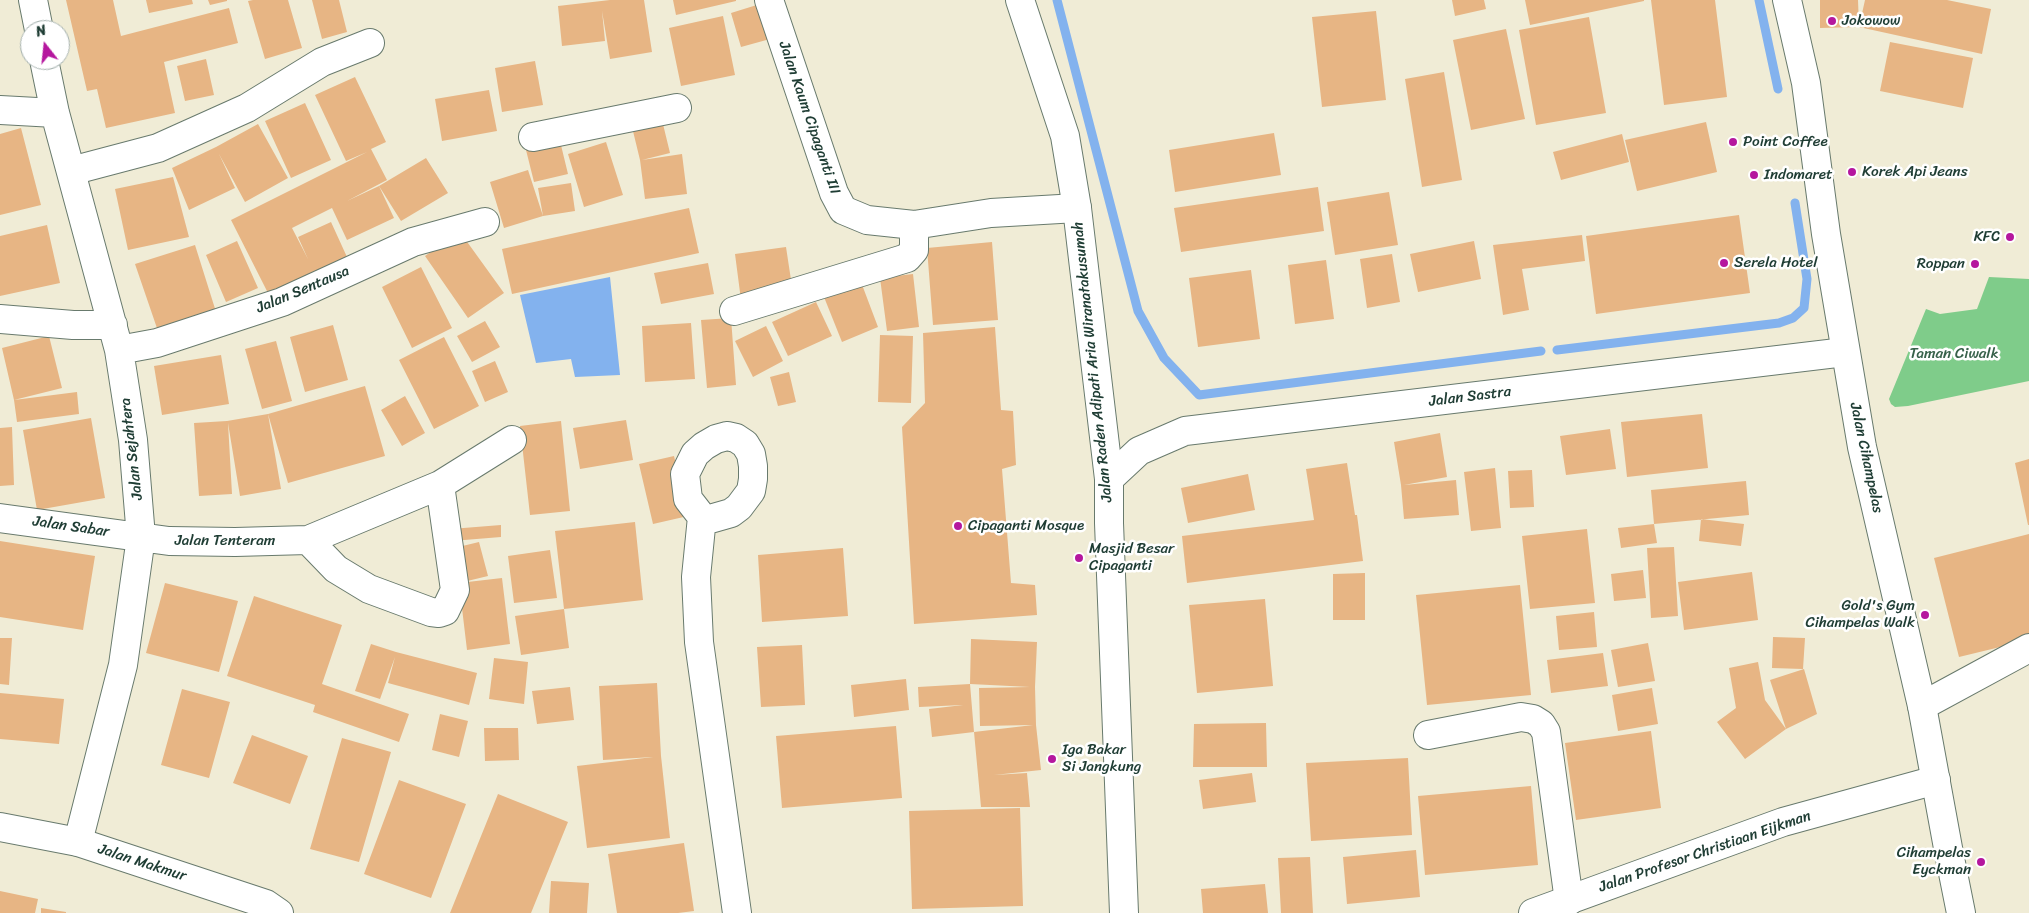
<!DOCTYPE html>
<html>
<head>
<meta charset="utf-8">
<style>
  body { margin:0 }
  #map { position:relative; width:2029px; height:913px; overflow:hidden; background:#f0ecd6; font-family:Sriracha,sans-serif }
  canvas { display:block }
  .north { position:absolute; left:20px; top:20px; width:50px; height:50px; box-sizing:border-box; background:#fff; border:1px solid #a5b1ae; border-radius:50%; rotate:344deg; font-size:14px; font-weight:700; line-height:20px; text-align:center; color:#1f3d34 }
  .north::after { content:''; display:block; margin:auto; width:18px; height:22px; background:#b5179e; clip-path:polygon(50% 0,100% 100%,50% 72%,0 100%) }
</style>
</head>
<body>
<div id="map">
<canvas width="2029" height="913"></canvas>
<div class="north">N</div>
</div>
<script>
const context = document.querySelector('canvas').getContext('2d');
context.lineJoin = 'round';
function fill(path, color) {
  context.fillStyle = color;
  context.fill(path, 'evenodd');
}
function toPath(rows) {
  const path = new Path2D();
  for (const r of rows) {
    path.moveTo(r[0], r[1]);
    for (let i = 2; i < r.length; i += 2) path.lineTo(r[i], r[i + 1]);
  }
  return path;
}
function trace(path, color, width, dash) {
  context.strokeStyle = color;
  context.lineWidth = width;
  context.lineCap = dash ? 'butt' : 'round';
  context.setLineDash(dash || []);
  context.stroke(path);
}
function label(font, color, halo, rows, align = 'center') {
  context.font = font + ' Sriracha,sans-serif';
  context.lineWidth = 5;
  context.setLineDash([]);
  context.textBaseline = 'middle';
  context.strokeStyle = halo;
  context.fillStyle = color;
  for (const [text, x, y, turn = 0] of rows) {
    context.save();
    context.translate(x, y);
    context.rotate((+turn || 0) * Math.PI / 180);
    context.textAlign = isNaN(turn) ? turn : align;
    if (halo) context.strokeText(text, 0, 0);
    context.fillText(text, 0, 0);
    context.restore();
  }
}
fill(toPath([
  [1989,277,2029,279,2029,381,1908,406,1895,407,1891,404,1889,399,1926,309,1940,314,1977,309]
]), '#7fcc8a');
fill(toPath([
  [610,277,620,375,575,377,571,359,536,363,520,295]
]), '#83b2ee');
trace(toPath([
  [1057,0,1138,311,1164,358,1199,395,1541,351],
  [1759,0,1778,89],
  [1557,350,1779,323,1793,318,1804,308,1807,279,1795,203]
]), '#83b2ee', 9);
fill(toPath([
  [66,0,113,0,121,36,229,8,238,43,164,62,175,113,106,128,97,89,87,91],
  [146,0,192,0,193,4,149,13],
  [208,0,227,0,227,1,210,5],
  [253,0,288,0,302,48,265,59,248,1],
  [312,0,339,0,347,32,322,39],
  [610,0,644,0,652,52,610,59,602,11,605,41,562,46,558,6],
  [673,0,736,0,736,1,676,15],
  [1452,0,1484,0,1486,9,1455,16],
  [1525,0,1644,0,1644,1,1530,25],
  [1651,0,1715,0,1727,97,1664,105],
  [1820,0,1858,0,1859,27,1865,0,1947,0,1991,9,1982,54,1859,27,1820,28],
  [760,4,770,39,741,47,731,13],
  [1376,11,1386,100,1322,107,1312,17],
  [723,16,735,75,681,86,669,28],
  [1589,17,1606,113,1536,125,1519,30],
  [1506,29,1525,119,1471,130,1453,40],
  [1890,42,1973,58,1963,108,1880,91],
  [206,59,214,95,185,101,177,66],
  [535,61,543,105,502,112,495,68],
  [1444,72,1462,180,1422,187,1405,79],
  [355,77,386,142,371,149,387,180,347,201,379,186,426,158,448,193,401,221,379,186,394,218,347,240,332,208,292,228,308,259,298,237,331,222,347,257,269,295,231,220,367,152,346,161,315,95],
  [489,90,497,131,442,141,435,99],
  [305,103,331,160,291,178,265,121],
  [662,120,670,153,642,160,682,154,687,194,645,199,640,160,632,127],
  [1706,122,1717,172,1637,191,1625,140],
  [258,124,288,178,245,202,219,154,235,188,189,210,172,168,216,147],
  [21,128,41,205,0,215,0,134],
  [1274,133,1281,175,1175,192,1169,150],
  [1622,134,1629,162,1561,180,1553,152],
  [560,141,568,174,534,182,526,150],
  [606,142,623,195,584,207,568,154],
  [528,170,543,216,504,228,490,182],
  [173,177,189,237,128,250,115,189],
  [571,183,575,211,543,216,538,188],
  [1318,187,1324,231,1181,252,1174,208],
  [1389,192,1398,245,1335,255,1327,202],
  [689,208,699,253,512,294,502,249],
  [1739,215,1750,293,1596,314,1586,236],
  [47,225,60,283,0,296,0,236],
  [460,232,504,293,468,318,425,256],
  [1582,235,1585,261,1522,269,1529,310,1503,315,1493,245],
  [237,241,258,288,226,302,206,255],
  [1474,241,1481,279,1418,292,1410,254],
  [992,242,998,320,933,325,927,248],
  [195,245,217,315,159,334,135,264],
  [786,247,793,293,741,300,735,254],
  [1392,254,1400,302,1367,308,1360,259],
  [1326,260,1334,319,1295,324,1288,265],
  [708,263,714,294,661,304,654,273],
  [421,267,452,328,412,348,382,287],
  [1251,270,1260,339,1198,347,1189,278],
  [913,274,919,327,887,331,880,278],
  [861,282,878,327,842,342,824,297],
  [816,302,832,336,788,356,772,322],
  [731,318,736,385,707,388,701,320],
  [485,321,500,347,472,362,457,336],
  [691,323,695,379,645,382,642,326],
  [333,325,348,380,305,392,290,337],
  [766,326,783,361,753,377,735,341],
  [995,327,1001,410,1013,411,1016,465,1002,469,1011,583,1035,585,1037,615,914,624,902,427,925,403,923,333],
  [880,335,913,336,911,403,878,402],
  [49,336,62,388,14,400,2,348],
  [444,337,479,406,434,429,399,360],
  [276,341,292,401,262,409,245,349],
  [221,355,229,404,162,415,154,366],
  [495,361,508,392,485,402,472,371],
  [789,372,796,402,778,406,770,377],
  [365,386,385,456,288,483,268,414],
  [77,392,79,414,17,422,14,400],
  [405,396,425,433,402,446,381,410],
  [268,414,281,489,240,496,228,423,232,494,199,496,194,423,227,421],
  [1702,414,1708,468,1627,477,1621,422],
  [91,418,105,498,37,510,23,430],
  [626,420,633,460,580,469,573,428],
  [561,421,570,511,530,515,520,426],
  [12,427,14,485,0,486,0,428],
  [1610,429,1616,469,1566,475,1560,436],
  [1440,433,1447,477,1404,485,1456,480,1459,515,1404,519,1401,485,1394,442],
  [674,456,688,516,653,524,639,464],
  [2029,459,2029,525,2028,525,2015,463],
  [1347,463,1355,515,1357,515,1363,561,1187,583,1182,536,1314,520,1306,469],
  [1495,468,1501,528,1471,531,1464,472],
  [1532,470,1534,507,1510,508,1508,471],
  [1248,474,1255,510,1188,523,1181,488],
  [1746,481,1749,515,1654,524,1651,490],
  [1701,519,1744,524,1741,546,1699,541],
  [635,522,643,600,564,609,569,648,521,655,515,616,564,609,555,531],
  [1654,524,1657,543,1621,548,1618,528],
  [501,525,501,537,452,541,451,529],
  [1587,529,1595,603,1530,609,1522,536],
  [2029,534,2029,640,1959,657,1934,558],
  [0,541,95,556,83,630,0,617],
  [479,542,488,576,459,583,450,549],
  [1674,547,1678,616,1651,618,1647,548],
  [843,548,848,616,762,622,758,555],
  [550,550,557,598,514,603,508,556],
  [1643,570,1646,598,1614,601,1611,574],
  [1752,572,1758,620,1684,630,1678,582],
  [1365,573,1365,620,1333,620,1333,574],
  [502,578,510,644,467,650,459,583],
  [165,583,238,601,219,672,146,653],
  [1520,585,1531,695,1427,705,1416,595],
  [254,596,342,625,322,684,409,714,399,742,313,712,315,705,227,676],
  [1265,599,1273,686,1197,693,1189,605],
  [1594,612,1597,647,1559,650,1556,616],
  [1773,637,1805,638,1803,669,1772,668],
  [0,638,12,638,9,685,0,684],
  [971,639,1037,642,1035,687,1036,725,1041,770,994,775,1027,773,1030,807,981,807,974,732,1033,725,980,726,979,688,1030,687,970,684],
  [1648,643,1655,681,1618,687,1611,650],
  [371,644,396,652,477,673,469,705,388,683,395,657,380,699,355,691],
  [802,645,805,705,761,707,757,647],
  [1603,653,1608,686,1551,693,1547,660],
  [494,658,528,662,524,704,489,699],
  [1758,662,1765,700,1786,729,1745,759,1717,722,1736,708,1729,668],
  [1804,669,1817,714,1786,729,1770,680],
  [906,679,909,710,854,717,851,685],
  [657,683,661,756,670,838,587,848,577,766,653,757,603,760,599,686],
  [970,684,974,732,932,737,929,709,963,705,919,707,918,687],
  [570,687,574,720,537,724,532,691],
  [1652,688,1658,724,1618,731,1612,695],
  [182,689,230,702,209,778,161,765],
  [0,693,64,699,59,744,0,739],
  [440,714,468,721,459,757,432,750],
  [1266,723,1267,767,1193,767,1194,724],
  [896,726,902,798,782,808,776,736],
  [484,728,518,728,519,760,485,761],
  [1651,731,1661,808,1576,820,1565,743],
  [252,735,308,756,290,804,233,783],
  [342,738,391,752,359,862,310,849],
  [1408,758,1412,835,1311,841,1306,763],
  [1252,773,1256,802,1203,809,1199,780],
  [399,780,466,804,431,898,364,874],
  [1531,786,1538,865,1425,875,1418,796],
  [498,794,568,822,531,913,450,913],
  [1020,808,1023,906,912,909,909,811],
  [684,843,694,911,678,913,617,913,608,854],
  [1416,850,1420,897,1347,904,1343,857],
  [1310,857,1313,913,1281,913,1278,858],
  [551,881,589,883,587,913,549,913],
  [1265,884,1268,913,1203,913,1201,889],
  [0,891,38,899,35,913,0,913],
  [41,908,66,912,66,913,41,913]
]), '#e7b584');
const street = toPath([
  [33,0,39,30],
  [769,0,834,193,843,210,867,220,914,225,991,213,1077,208],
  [44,60,55,113,119,350,133,440,141,537,123,665,78,842],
  [0,110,55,113],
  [533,137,677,108],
  [71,171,158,148,247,108,322,62,370,43],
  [734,311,907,258,914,250,914,225],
  [0,319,73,325,113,325],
  [119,350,157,343,282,302,413,242,485,222],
  [727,436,736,438,745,444,751,454,753,466,753,479,751,491,739,507,731,513,710,519,702,517,688,499,685,474,695,454,704,446,716,439,727,436],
  [1109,479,1139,451,1185,431,1845,352],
  [702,517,696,577,699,642,737,913],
  [0,518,169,541,235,542,308,540,440,485,512,440],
  [308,540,336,569,369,589,431,612,439,613,445,611,455,590,440,485],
  [1428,735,1521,717,1533,719,1541,724,1546,732,1569,901]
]);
const secondary = toPath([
  [1922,706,2029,648],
  [0,827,78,842,266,904,279,913],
  [1533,913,1783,822,1936,780]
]);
const primary = toPath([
  [1020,0,1065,136,1077,208,1109,479,1109,523,1124,913],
  [1787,0,1806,83,1826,234,1862,447,1922,706,1948,848,1961,913]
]);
trace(street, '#687a6d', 30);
trace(secondary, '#687a6d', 30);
trace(primary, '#687a6d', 30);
trace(street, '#fff', 28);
trace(secondary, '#fff', 28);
trace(primary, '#fff', 28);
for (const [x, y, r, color] of [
  [1832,21,5,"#b5179e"],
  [1733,142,5,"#b5179e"],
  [1852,172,5,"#b5179e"],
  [1754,175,5,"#b5179e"],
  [2010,237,5,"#b5179e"],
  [1724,263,5,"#b5179e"],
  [1975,264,5,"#b5179e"],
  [958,526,5,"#b5179e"],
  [1079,558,5,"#b5179e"],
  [1925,615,5,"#b5179e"],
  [1052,759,5,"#b5179e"],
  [1981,862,5,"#b5179e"]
]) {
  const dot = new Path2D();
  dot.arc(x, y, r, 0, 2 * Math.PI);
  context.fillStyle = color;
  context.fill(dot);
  trace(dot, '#fff', 2);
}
label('15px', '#1f3d34', '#fff', [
  ["Jokowow",1842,21],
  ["Point Coffee",1743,142],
  ["Korek Api Jeans",1862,172],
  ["Indomaret",1764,175],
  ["KFC",2000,237,"right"],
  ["Serela Hotel",1734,263],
  ["Roppan",1965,264,"right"],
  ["Cipaganti Mosque",968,526],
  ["Masjid Besar",1089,549],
  ["Cipaganti",1089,566],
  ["Gold's Gym",1915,606,"right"],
  ["Cihampelas Walk",1915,623,"right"],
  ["Iga Bakar",1062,750],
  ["Si Jangkung",1062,767],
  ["Cihampelas",1971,853,"right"],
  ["Eyckman",1971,870,"right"]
], 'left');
label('15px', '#1f3d34', '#fff', [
  ["Jalan Kaum Cipaganti III",809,118,71],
  ["Jalan Sentausa",303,290,-23],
  ["Jalan Raden Adipati Aria Wiranatakusumah",1093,362,-96],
  ["Jalan Sastra",1470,397,-7],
  ["Jalan Sejahtera",132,449,-97],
  ["Jalan Cihampelas",1866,458,78],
  ["Jalan Sabar",71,527,8],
  ["Jalan Tenteram",225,541],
  ["Jalan Profesor Christiaan Eijkman",1705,852,-19],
  ["Jalan Makmur",142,863,18]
]);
label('15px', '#37614a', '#fff', [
  ["Taman Ciwalk",1954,354]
]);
</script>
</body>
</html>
